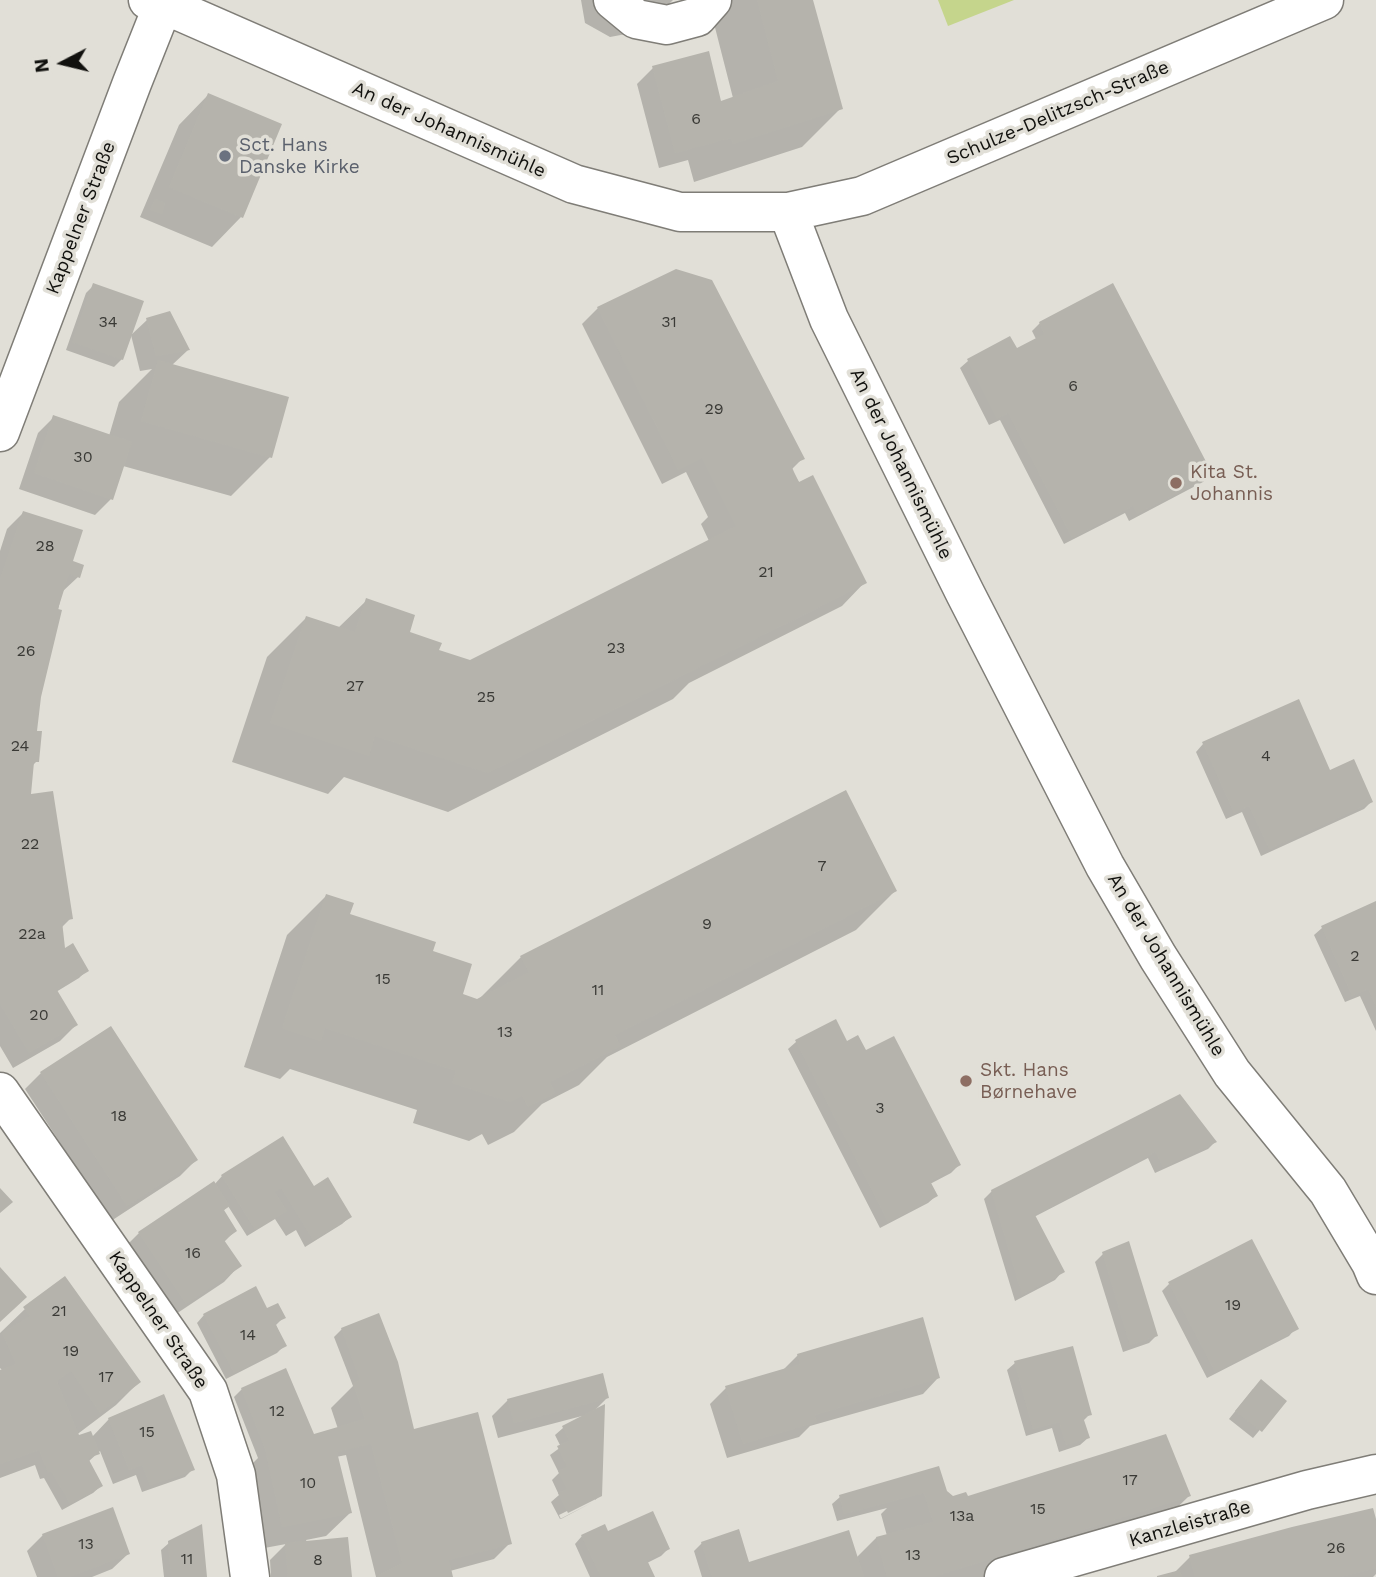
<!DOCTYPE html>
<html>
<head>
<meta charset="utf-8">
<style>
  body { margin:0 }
  #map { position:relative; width:1376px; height:1577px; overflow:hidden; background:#e1dfd7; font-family:"Work Sans",sans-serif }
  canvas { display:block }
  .north { position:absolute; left:28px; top:28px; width:70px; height:70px; -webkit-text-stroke:5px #e1dfd7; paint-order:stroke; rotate:263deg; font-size:19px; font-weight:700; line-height:28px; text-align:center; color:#11110e }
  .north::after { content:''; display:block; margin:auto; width:24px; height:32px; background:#11110e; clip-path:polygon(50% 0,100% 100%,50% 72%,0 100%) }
</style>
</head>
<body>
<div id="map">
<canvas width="1376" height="1577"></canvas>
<div class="north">N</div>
</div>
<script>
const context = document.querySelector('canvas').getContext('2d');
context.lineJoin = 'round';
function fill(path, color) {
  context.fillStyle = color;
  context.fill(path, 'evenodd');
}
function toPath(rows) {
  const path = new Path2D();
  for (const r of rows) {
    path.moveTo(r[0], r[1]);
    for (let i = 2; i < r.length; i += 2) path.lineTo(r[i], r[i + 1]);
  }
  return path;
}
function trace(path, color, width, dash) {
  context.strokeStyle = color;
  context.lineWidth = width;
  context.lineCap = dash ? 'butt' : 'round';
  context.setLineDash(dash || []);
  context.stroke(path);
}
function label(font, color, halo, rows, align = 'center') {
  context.font = font + ' "Work Sans",sans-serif';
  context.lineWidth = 7;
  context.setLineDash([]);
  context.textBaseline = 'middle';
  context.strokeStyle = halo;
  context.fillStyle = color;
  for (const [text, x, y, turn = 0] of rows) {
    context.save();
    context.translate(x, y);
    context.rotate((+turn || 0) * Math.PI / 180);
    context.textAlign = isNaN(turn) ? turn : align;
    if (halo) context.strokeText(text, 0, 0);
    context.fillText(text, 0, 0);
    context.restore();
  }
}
fill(toPath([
  [938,0,1014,0,948,26]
]), '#c5d58c');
fill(toPath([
  [581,0,673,0,642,31,610,37,585,23],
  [708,0,812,0,841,108,802,147,694,182,688,160,659,168,637,84,653,68,720,103,733,98],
  [208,95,241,217,212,247,140,217,179,125],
  [94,285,122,359,114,367,66,350,86,293],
  [598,308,803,458,791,470,865,582,842,606,689,683,673,699,448,812,344,777,328,794,232,762,267,657,306,618,338,628,367,600,408,634,437,651,470,662,709,541,701,524,708,517,686,472,662,484,582,324],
  [147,320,188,350,171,366,270,457,231,496,123,466,111,499,95,515,19,489,38,433,54,417,109,436,119,402,152,369,140,371,131,335],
  [1040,323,1211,475,1203,482,1129,521,1125,513,1064,544,1000,420,989,425,960,368,968,361,1010,339,1016,351,1036,339,1032,331],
  [23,513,71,562,78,577,62,592,39,697,35,733,37,761,32,766,30,796,71,918,61,928,63,947,86,971,79,978,56,992,76,1025,60,1041,13,1068,0,1046,0,551,7,529],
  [1203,744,1329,772,1371,802,1364,809,1261,856,1242,812,1226,819,1196,752],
  [895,891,856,930,607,1057,579,1085,542,1104,514,1132,488,1145,482,1134,469,1141,413,1123,417,1110,290,1069,280,1079,244,1067,287,935,326,896,348,915,431,952,461,995,477,1001,521,957],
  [1376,903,1376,1031,1360,996,1345,1002,1314,935,1322,928],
  [111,1028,196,1160,180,1176,111,1221,25,1089,41,1073],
  [796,1042,846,1043,865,1052,959,1165,951,1173,930,1184,936,1196,928,1203,880,1228,788,1049],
  [1179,1096,1215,1142,1208,1149,1155,1173,1148,1158,1034,1217,1062,1272,1055,1280,1015,1301,984,1199,992,1191],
  [222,1176,313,1188,350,1217,342,1224,305,1247,296,1230,286,1236,275,1219,247,1236,228,1206,222,1212,235,1231,224,1242,239,1266,224,1282,170,1318,123,1249,139,1233,214,1185],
  [1103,1254,1156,1336,1149,1343,1123,1352,1095,1262],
  [1169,1284,1296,1328,1289,1336,1207,1378,1162,1291],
  [25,1309,139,1382,116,1405,71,1439,92,1437,109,1419,193,1469,185,1477,142,1492,136,1475,113,1484,100,1451,88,1462,101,1486,93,1493,62,1510,44,1478,40,1479,35,1465,0,1478,0,1372,3,1371,0,1368,0,1333],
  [266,1310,284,1317,276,1325,285,1345,277,1353,226,1379,197,1323,204,1315],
  [342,1329,414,1431,510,1543,494,1559,450,1571,451,1577,376,1577,346,1455,336,1457,350,1513,326,1536,306,1540,307,1542,350,1577,271,1577,270,1560,286,1544,259,1549,242,1474,258,1458,234,1397,242,1389,313,1436,338,1429,331,1408,353,1386,334,1337],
  [798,1355,938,1378,923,1394,810,1426,799,1437,727,1458,710,1404,726,1388,782,1371],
  [1015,1363,1090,1414,1083,1421,1088,1438,1080,1445,1059,1452,1052,1428,1026,1436,1007,1370],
  [1253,1389,1284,1401,1253,1438,1229,1419],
  [607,1398,594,1411,600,1495,595,1500,595,1497,559,1515,561,1519,593,1502,560,1519,551,1502,559,1495,552,1480,559,1473,550,1455,561,1447,555,1435,563,1428,583,1418,582,1416,498,1438,492,1416,508,1400],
  [919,1475,953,1498,1189,1496,1149,1535,1013,1577,702,1577,694,1551,702,1543,749,1564,856,1558,876,1538,887,1536,881,1514,887,1508,837,1521,832,1504,840,1497],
  [1376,1527,1376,1574,1373,1577,1161,1577,1174,1573,1190,1557],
  [608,1534,668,1549,661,1556,647,1563,653,1577,590,1577,575,1544,582,1536],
  [43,1535,128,1554,112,1569,92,1577,37,1577,27,1551],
  [169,1543,205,1577,164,1577,161,1550]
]), '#0003');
fill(toPath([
  [757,0,813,0,843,109,733,144,731,138,675,153,652,66,709,51,721,101,778,81],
  [208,93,282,124,243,218,169,187],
  [155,199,165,203,162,214,150,210],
  [676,269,712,280,805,459,791,465,794,472,799,482,813,475,867,583,488,773,375,736,369,756,270,723,306,616,355,632,366,598,415,615,410,632,442,643,439,650,470,660,736,526,702,458,678,470,597,307],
  [93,283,144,301,123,360,72,342],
  [1113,283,1213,475,1137,514,1133,506,1072,538,1008,413,997,419,967,359,1010,336,1017,348,1044,334,1039,322],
  [170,311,190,350,156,356,146,318],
  [158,360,289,397,272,458,141,421],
  [53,415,132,442,113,500,34,473],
  [23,511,83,530,73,561,84,565,80,578,69,574,58,609,62,610,41,697,37,731,42,731,39,762,34,762,31,794,53,791,73,919,62,921,65,948,73,943,89,971,57,990,78,1025,29,1053,0,1004,0,579],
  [1299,699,1330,770,1354,759,1373,802,1269,849,1249,806,1234,813,1202,742],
  [846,790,897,891,615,1035,621,1046,550,1082,555,1093,528,1107,522,1096,510,1102,452,1083,456,1071,325,1028,321,1041,282,1028,326,894,354,903,350,914,436,942,433,951,472,964,463,994,477,999,529,972,520,956],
  [1376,901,1376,1007,1368,989,1352,996,1321,926],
  [836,1019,847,1041,858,1035,866,1050,894,1036,961,1165,930,1181,938,1196,888,1222,795,1040],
  [111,1026,198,1160,127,1206,40,1072],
  [1180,1094,1217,1142,1163,1167,1155,1152,1035,1215,1065,1272,1022,1295,991,1190],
  [283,1136,314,1186,328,1177,352,1217,313,1240,281,1188,275,1192,287,1211,255,1230,221,1175],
  [214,1181,230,1206,224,1210,237,1231,224,1240,242,1266,186,1304,138,1232],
  [0,1188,13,1202,0,1213],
  [1252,1239,1299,1329,1215,1372,1168,1282],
  [1129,1241,1158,1336,1130,1345,1102,1252],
  [0,1267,27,1297,0,1322],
  [65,1276,141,1382,100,1413,71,1371,57,1381,79,1435,91,1431,100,1454,88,1458,103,1486,70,1504,51,1471,48,1473,39,1450,0,1464,0,1370,16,1364,2,1333,30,1316,23,1307],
  [256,1286,267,1308,278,1303,286,1318,275,1323,287,1346,234,1373,203,1314],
  [379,1313,398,1362,414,1429,478,1412,512,1544,449,1560,453,1577,378,1577,378,1575,402,1563,371,1444,337,1452,352,1513,282,1527,265,1449,241,1388,286,1368,314,1434,365,1419,353,1383,360,1380,341,1328],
  [923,1317,940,1378,815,1415,817,1422,743,1444,725,1386,800,1364,797,1354],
  [1073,1346,1092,1415,1083,1417,1090,1438,1066,1445,1059,1422,1033,1429,1014,1361],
  [603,1373,609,1398,514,1423,507,1399],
  [1261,1379,1287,1401,1262,1432,1235,1411],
  [164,1394,195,1470,150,1485,142,1465,129,1470,108,1418],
  [605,1404,602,1496,568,1513,558,1493,567,1489,558,1471,567,1467,557,1446,569,1441,562,1426],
  [1166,1434,1191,1496,933,1577,887,1577,876,1537,933,1522,924,1493,844,1514,839,1495,939,1466,947,1491,953,1496,966,1492,968,1496],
  [113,1507,130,1554,69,1577,58,1577,42,1534],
  [1373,1508,1376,1519,1376,1568,1340,1577,1195,1577,1189,1555,1292,1527],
  [653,1511,670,1549,647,1560,655,1577,601,1577,581,1535,605,1524,608,1531],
  [202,1524,207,1577,171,1577,168,1541],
  [739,1529,749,1562,849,1530,864,1577,712,1577,701,1542],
  [348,1537,352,1577,288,1577,285,1543],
  [1180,1570,1182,1577,1157,1577,1157,1576]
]), '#b5b3ac');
const minor = toPath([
  [148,0,163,4,574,184,680,212,788,212,862,196,1324,0],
  [613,0,636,19,667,25,697,17,712,0],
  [788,212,829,319,965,593,1105,866,1158,957,1232,1073,1328,1191,1371,1263,1376,1275],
  [0,432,132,83,165,0],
  [0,1092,208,1391,236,1475,250,1577],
  [1004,1577,1307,1490,1376,1474]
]);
trace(minor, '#7f7d77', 41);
trace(minor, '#fff', 38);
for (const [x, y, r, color] of [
  [225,156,7,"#6b7280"],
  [1176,483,7,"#8d6e63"],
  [966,1081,7,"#8d6e63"]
]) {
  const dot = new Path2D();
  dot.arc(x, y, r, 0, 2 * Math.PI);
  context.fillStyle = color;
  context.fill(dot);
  trace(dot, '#e1dfd7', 2.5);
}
label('16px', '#3a3a36', null, [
  ["6",696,119],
  ["34",108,322],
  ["31",669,322],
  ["6",1073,386],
  ["29",714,409],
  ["30",83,457],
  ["28",45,546],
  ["21",766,572],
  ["23",616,648],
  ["26",26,651],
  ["27",355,686],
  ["25",486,697],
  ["24",20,746],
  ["4",1266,756],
  ["22",30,844],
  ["7",822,866],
  ["9",707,924],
  ["22a",32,934],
  ["2",1355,956],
  ["15",383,979],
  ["11",598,990],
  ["20",39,1015],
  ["13",505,1032],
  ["3",880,1108],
  ["18",119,1116],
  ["16",193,1253],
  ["19",1233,1305],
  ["21",59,1311],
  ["14",248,1335],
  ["19",71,1351],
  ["17",106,1377],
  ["12",277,1411],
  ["15",147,1432],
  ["17",1130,1480],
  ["10",308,1483],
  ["15",1038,1509],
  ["13a",962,1516],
  ["13",86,1544],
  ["26",1336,1548],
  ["13",913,1555],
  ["11",187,1559],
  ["8",318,1560]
]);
label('19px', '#11110e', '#e1dfd7', [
  ["Schulze-Delitzsch-Straße",1058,113,-23],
  ["An der Johannismühle",449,130,24],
  ["Kappelner Straße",81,218,-69],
  ["An der Johannismühle",901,464,64],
  ["An der Johannismühle",1166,965,59],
  ["Kappelner Straße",158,1320,56],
  ["Kanzleistraße",1190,1524,-16]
]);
label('19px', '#5b616d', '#e1dfd7', [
  ["Sct. Hans",239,145],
  ["Danske Kirke",239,167]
], 'left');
label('19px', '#785e54', '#e1dfd7', [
  ["Kita St.",1190,472],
  ["Johannis",1190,494],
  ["Skt. Hans",980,1070],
  ["Børnehave",980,1092]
], 'left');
</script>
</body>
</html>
